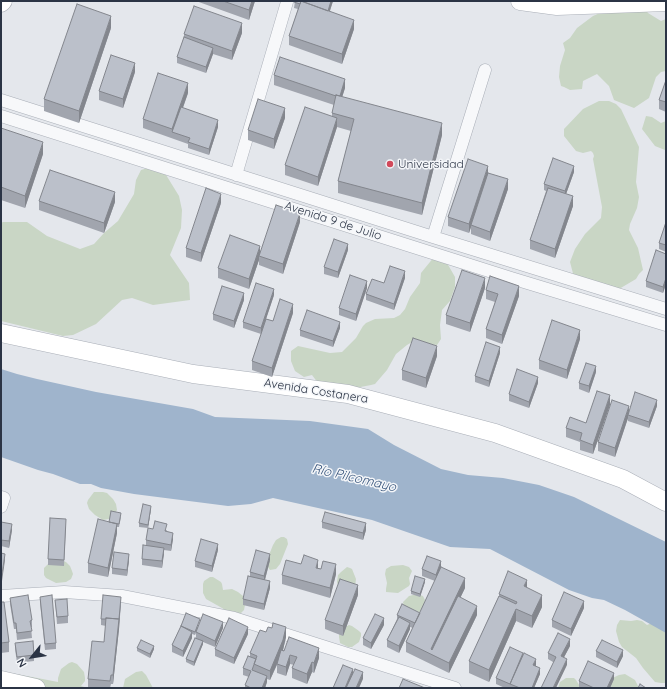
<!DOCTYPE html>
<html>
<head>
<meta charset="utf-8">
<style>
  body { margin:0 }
  #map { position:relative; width:667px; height:689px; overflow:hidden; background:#e4e7ec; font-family:Quicksand,sans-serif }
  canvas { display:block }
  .frame { position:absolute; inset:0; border:2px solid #2b3445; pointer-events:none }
  .north { position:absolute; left:12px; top:637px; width:40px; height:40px; -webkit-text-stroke:3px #f4f6f9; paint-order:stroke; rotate:240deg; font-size:11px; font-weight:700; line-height:16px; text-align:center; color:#2b3445 }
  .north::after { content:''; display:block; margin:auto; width:14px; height:18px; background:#2b3445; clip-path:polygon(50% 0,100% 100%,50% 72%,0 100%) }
</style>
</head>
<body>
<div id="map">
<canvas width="667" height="689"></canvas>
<div class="frame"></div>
<div class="north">N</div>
</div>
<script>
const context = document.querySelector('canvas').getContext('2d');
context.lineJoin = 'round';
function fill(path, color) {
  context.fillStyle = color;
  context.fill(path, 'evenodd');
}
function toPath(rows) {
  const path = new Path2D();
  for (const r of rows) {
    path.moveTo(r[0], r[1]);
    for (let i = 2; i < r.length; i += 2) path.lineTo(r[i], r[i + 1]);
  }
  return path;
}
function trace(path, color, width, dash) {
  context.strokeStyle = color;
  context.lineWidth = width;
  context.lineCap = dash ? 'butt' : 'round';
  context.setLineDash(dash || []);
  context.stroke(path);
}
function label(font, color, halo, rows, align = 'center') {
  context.font = font + ' Quicksand,sans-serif';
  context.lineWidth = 3;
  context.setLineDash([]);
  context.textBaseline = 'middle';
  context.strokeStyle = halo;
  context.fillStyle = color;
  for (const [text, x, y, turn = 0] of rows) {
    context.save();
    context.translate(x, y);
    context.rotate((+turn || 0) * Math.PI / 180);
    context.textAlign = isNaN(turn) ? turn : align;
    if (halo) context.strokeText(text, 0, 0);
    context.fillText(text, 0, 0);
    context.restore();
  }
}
fill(toPath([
  [645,9,648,13,661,21,666,19,666,71,661,72,656,77,649,98,634,108,614,100,609,86,597,74,583,81,582,89,570,90,564,87,561,86,559,77,560,66,565,50,563,43,570,38,577,28,593,16,607,10],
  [599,101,609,101,616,104,621,109,639,147,636,182,639,197,637,208,630,224,629,230,638,248,643,270,639,274,636,279,619,289,575,281,570,262,575,249,585,234,601,218,602,207,593,159,594,156,593,153,591,151,583,153,576,151,564,136,564,129,583,109],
  [646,116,652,117,661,123,666,121,666,149,665,150,655,146,642,129],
  [151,167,163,170,179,196,182,210,181,228,170,255,189,283,190,300,153,305,132,298,122,300,96,324,73,335,63,336,1,321,1,223,3,222,27,222,47,236,80,249,94,244,104,233,118,221,134,194,136,180,141,170],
  [434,257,447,263,455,277,455,287,450,301,442,310,440,325,441,339,437,345,412,342,407,345,396,354,387,370,375,384,371,385,350,389,318,383,312,375,304,377,295,371,291,361,291,351,298,346,330,353,342,352,356,338,363,326,366,323,375,319,394,318,400,315,405,309,410,297,420,283,421,273],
  [94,492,103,492,107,493,113,499,116,504,117,510,116,512,109,519,103,520,95,515,89,509,87,503,88,500],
  [281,537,284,537,287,539,288,544,280,564,276,569,270,570,267,566,267,560,273,545,276,540],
  [63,561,66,562,70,566,72,571,73,574,71,579,66,582,56,583,46,578,44,575,44,568,50,562],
  [403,565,409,567,412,571,409,578,410,584,409,586,398,593,386,592,386,589,387,583,385,574,386,569,391,566],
  [347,567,350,568,352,569,356,579,355,587,339,588,337,582,338,575,341,572],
  [210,577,213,577,221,582,222,584,223,590,232,589,238,592,243,596,244,599,245,605,244,610,240,614,228,613,222,608,206,599,203,593,203,584,204,581],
  [417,594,423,596,425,600,423,608,421,611,419,612,404,608,403,602,409,596],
  [620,620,631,621,637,620,642,621,647,625,652,623,666,627,666,683,661,683,655,682,643,668,636,658,622,647,619,642,616,631,617,625],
  [349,625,352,626,359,631,361,633,361,636,359,642,352,647,348,647,340,643,339,637,339,633,343,628],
  [72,662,77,664,84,672,85,678,85,681,81,686,88,688,1,688,1,671,58,682,58,678,61,669,69,663],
  [142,671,146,675,153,688,123,688,125,679,136,672],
  [625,674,635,680,639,688,608,688,608,680,619,675],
  [566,678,574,678,576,680,581,688,558,688,560,682]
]), '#c9d6c5');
fill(toPath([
  [1,369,17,374,37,379,96,392,193,409,215,417,310,421,368,429,394,445,441,469,468,475,503,478,539,485,574,497,666,542,666,633,625,610,604,600,592,598,569,590,490,549,450,547,372,520,273,498,251,504,228,506,134,494,101,488,91,484,80,484,53,474,38,470,1,457]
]), '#9fb4cc');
const street = toPath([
  [1,100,433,237,666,309],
  [1,116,511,278,666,325],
  [236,175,287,2],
  [433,237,485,70],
  [1,497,4,498,1,507],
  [1,596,64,592,122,596,234,618,455,688]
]);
const secondary = toPath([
  [520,1,557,6,666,2],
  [1,3,3,1],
  [1,333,193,374,348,394,495,433,623,479,666,502],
  [1,680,36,688]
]);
trace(street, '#a9aeb7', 13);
trace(secondary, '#a9aeb7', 19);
trace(street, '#f7f8fa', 12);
trace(secondary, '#fff', 18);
fill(toPath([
  [196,1,255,1,249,20],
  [295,1,333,1,330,11,354,29,342,64,289,45,289,36,298,9,294,8],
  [111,28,79,123,44,111,44,99],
  [242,33,232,60,213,54,206,73,177,63,177,57,184,37,184,34],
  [135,72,123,108,99,100,99,91],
  [274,75,345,88,342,97,442,135,422,215,338,193,338,181,351,131,337,127,318,186,285,175,285,165,332,116,332,113,334,105,274,85],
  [666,80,666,112,659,109,659,100],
  [188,93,183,108,218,127,209,155,188,148,188,144,143,128,143,119],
  [285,118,274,149,248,140,248,130],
  [1,128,43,154,25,208,1,200],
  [574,172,566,194,573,206,555,258,530,249,530,240,546,191,544,190,544,184],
  [488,173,508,189,490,241,471,234,471,227,469,233,448,226,448,217],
  [39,201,115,202,104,233,39,210],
  [221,203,201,262,186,257,186,248],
  [300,222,283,274,259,265,259,260,249,289,218,278,218,268,260,251],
  [666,222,666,252,659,249,659,243],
  [348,250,338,278,324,274,324,267],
  [666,254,666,284,663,293,646,287,646,281],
  [405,278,394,310,366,300,366,294,384,283],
  [367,288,356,321,339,315,339,308],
  [485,288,470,332,446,324,446,315],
  [486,290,519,296,502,344,486,338,486,329,495,302,486,299],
  [274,295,266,319,273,321,293,313,272,377,252,370,252,361,261,334,243,328,243,322],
  [244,300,234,328,213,320,213,314],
  [340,328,333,347,300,336,300,330],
  [580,339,567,379,539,369,539,360],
  [500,353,489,387,475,382,475,376],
  [437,356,426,388,402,380,402,370],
  [596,372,589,393,579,389,579,383],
  [538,383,529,408,509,401,509,394],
  [610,405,593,454,580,450,580,442,566,437,566,428,586,423],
  [657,406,649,428,628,421,628,418,615,457,598,451,598,442,629,412],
  [151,509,148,528,139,527,139,523],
  [121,517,119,527,117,527,117,533,108,577,88,573,88,563,109,522],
  [1,522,12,530,9,548,1,546],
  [322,522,366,530,363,540,322,528],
  [66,526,64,566,48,565,48,559],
  [153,529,167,530,166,532,173,539,171,551,164,550,162,568,142,565,142,559,146,545,146,540],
  [218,550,212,572,195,567,195,561],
  [129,560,127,576,112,574,112,568],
  [270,560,265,580,270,588,264,610,243,605,243,599,250,576,250,572],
  [318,568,336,574,330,598,282,584,282,575],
  [441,568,465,588,460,598,477,615,449,673,406,652,406,642,413,628,410,627,410,629,399,653,387,647,387,640,397,619,397,615,420,613,435,581,422,576,422,569],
  [425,582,420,597,411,594,411,591],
  [527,588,542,607,532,628,516,621,489,682,469,673,469,661,499,596,499,594],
  [358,595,343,636,325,629,325,620],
  [40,597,56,643,56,649,45,650,40,603],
  [10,598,32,620,32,627,31,627,32,638,17,640,16,629,14,629,10,604],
  [55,600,68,616,68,623,57,624],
  [1,602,9,642,9,652,1,653],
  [121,604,119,629,113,684,111,684,110,688,88,688,88,679,104,642,106,626,101,625,101,619],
  [584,608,571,636,552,627,552,620],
  [384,625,371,649,363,645,363,638],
  [181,626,223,628,215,647,203,642,203,644,194,666,186,662,186,659,196,638,196,633,195,635,192,634,192,638,183,657,172,652,172,645],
  [266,632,286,637,283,650,319,658,314,673,312,672,307,684,292,678,292,668,294,665,290,664,286,676,277,673,277,665,270,680,267,679,267,682,265,688,245,688,245,685,249,677,243,675,243,668,250,657,250,653],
  [248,634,234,664,215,656,215,649],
  [15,643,34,655,34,661,17,663,15,649],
  [570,646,564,657,567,665,553,662,548,659,548,653],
  [137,648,154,649,150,658,137,651],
  [596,651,623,656,617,668,596,657],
  [523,656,536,665,536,666,540,674,534,688,505,688,496,684,496,678],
  [614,679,610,688,579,688,579,681]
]), '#a1a5ae');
fill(toPath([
  [252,1,255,1,249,20,249,10],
  [331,1,333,1,327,19,327,13],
  [111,16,111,28,79,123,79,111],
  [354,20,354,29,342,64,342,54],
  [242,23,242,33,232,60,232,51],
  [213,48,213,54,206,73,206,67],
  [135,63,135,72,123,108,123,99],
  [345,79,345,88,339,107,339,98],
  [188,83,188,93,174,132,172,132,172,129],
  [285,108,285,118,274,149,274,139],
  [337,118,337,127,318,186,318,177],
  [218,120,218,127,209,155,209,149],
  [442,123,442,135,422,215,422,203],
  [43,142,43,154,25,208,25,196],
  [488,166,488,175,471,225,471,227,469,233,469,224],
  [574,166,574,172,565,197,565,191],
  [508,179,508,189,490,241,490,232],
  [115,192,115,202,104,233,104,223],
  [221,194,221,203,201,262,201,253],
  [573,196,573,206,555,258,555,249],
  [300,213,300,222,283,274,283,264],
  [348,244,348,250,338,278,338,272],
  [260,246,260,255,259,256,259,260,249,289,249,279],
  [405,271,405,278,394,310,394,304],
  [485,278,485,288,470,332,470,323],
  [666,278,666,284,663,293,663,287],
  [367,281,367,288,356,321,356,314],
  [519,286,519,296,502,344,502,335],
  [274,289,274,295,261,334,261,328],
  [244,293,244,300,234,328,234,321],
  [293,304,293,313,272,377,272,368],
  [340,322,340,328,333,347,333,341],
  [580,330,580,339,567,379,567,370],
  [437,346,437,356,426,388,426,378],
  [500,347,500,353,489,387,489,381],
  [596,366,596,372,589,393,589,386],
  [538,377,538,383,529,408,529,402],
  [610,395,610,405,593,454,593,445],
  [657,400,657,406,649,428,649,422],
  [629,406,629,415,628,415,628,418,615,457,615,448],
  [151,506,151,509,148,528,148,525],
  [366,523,366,530,363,540,363,533],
  [12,524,12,530,9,548,9,541],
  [117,524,117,533,108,577,108,568],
  [173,533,173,539,171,551,171,545],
  [218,544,218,550,212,572,212,566],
  [164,548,164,554,162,568,162,561],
  [5,554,5,560,2,581,2,574],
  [129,554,129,560,127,576,127,570],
  [270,554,270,560,264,583,264,576],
  [318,560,318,569,316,568],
  [441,561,441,568,436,581,436,575],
  [336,564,336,574,330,598,330,588],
  [465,578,465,588,433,655,431,649],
  [425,579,425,582,420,597,420,594],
  [527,580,527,592,524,586],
  [270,581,270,588,264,610,264,604],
  [358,585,358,595,343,636,343,626],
  [542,595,542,607,532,628,532,616],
  [121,597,119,629,113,684,113,675],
  [584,601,584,608,571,636,571,629],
  [477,606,477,615,449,673,449,663],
  [516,609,516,621,489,682,489,670],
  [384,618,384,625,371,649,371,643],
  [223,622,223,628,215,647,215,641],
  [410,623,410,629,399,653,399,646],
  [248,627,248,634,234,664,234,658],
  [286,627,286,637,283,650,277,664,270,680,270,671],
  [192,632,192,638,183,657,183,651],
  [570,639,570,646,561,663,561,656],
  [203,641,203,644,194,666,194,662],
  [154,646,154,649,150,658,150,654],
  [319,648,319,658,314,673,314,663],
  [623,650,623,656,617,668,617,662],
  [523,653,523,660,510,684,510,688,510,684],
  [290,655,290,664,286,676,286,667],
  [536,659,536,665,533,672,533,665],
  [567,659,567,665,556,688,553,688],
  [312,662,312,672,307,684,307,674],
  [540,668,540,674,534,688,532,688],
  [353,669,353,675,347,688,345,688],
  [363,672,363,679,359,688,356,688],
  [614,673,614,679,610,688,607,688],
  [267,676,267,682,265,688,262,688]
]), '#83868d');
const building = toPath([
  [223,1,252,1,249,10,223,1],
  [295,1,331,1,328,11,301,1,300,4,294,2,295,1],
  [301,1,354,20,342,54,289,36,301,1],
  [77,4,111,16,79,111,44,99,77,4],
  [194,6,242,23,232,51,184,34,194,6],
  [184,37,213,48,206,67,177,57,184,37],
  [111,55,135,63,123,99,99,91,111,55],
  [280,57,345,79,340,96,336,95,336,96,274,75,280,57],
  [158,73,188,83,172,129,143,119,158,73],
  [666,80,666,102,659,100,666,80],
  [336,95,442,123,422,203,338,181,354,119,332,113,336,95],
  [258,99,285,108,274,139,248,130,258,99],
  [181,107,218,120,209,149,188,142,190,138,172,132,181,107],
  [305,107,337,118,318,177,285,165,305,107],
  [1,128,43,142,25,196,1,187,1,128],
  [553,158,574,166,565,191,544,184,553,158],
  [468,159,488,166,469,224,448,217,468,159],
  [50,170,115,192,104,223,39,201,50,170],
  [488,173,508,179,490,232,471,225,488,173],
  [206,188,221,194,201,253,186,248,206,188],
  [548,188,573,196,555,249,530,240,548,188],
  [276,205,300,213,283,264,259,256,276,205],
  [666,222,666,245,659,243,666,222],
  [230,235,260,246,249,279,218,268,230,235],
  [334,239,348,244,338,272,324,267,334,239],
  [656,250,666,254,666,278,663,287,646,281,656,250],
  [390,266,405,271,394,304,366,294,372,279,384,283,390,266],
  [462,270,485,278,470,323,446,315,462,270],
  [350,275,367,281,356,314,339,308,350,275],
  [490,276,519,286,502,335,486,329,498,294,486,290,490,276],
  [256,283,274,289,261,328,243,322,256,283],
  [222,286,244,293,234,321,213,314,222,286],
  [280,299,293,304,272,368,252,361,266,319,273,321,280,299],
  [307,310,340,322,333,341,300,330,307,310],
  [552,320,580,330,567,370,539,360,552,320],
  [413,338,437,346,426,378,402,370,413,338],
  [486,342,500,347,489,381,475,376,486,342],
  [586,363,596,366,589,386,579,383,586,363],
  [517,369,538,377,529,402,509,394,517,369],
  [597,391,610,395,593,445,580,440,582,433,566,428,570,417,586,423,597,391],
  [635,392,657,400,649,422,628,415,635,392],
  [612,400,629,406,615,448,598,442,612,400],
  [143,504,151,506,148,525,139,523,143,504],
  [111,511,121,513,119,524,109,522,111,511],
  [325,512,366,523,363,533,322,522,325,512],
  [50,518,66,519,64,560,48,559,50,518],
  [98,519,117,524,108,568,88,563,98,519],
  [155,521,167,524,165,531,173,533,171,545,146,540,148,528,153,529,155,521],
  [1,522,12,524,9,541,1,540,1,522],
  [201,539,218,544,212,566,195,561,201,539],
  [143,545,164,548,162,561,142,559,143,545],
  [256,550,270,554,264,576,250,572,256,550],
  [114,552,129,554,127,570,112,568,114,552],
  [1,553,5,554,2,574,1,574,1,553],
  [304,555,318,560,316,568,321,569,323,561,336,564,330,588,282,575,286,560,301,564,304,555],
  [427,556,441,561,436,575,422,569,427,556],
  [441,567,465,578,431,649,432,650,458,596,477,606,449,663,406,642,441,567],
  [508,571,527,580,524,586,542,595,532,616,516,609,489,670,469,661,499,596,516,604,517,602,499,594,508,571],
  [248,576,270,581,264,604,243,599,248,576],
  [415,576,425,579,420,594,411,591,415,576],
  [340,579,358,585,343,626,325,620,340,579],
  [564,592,584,601,571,629,552,620,564,592],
  [28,595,32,620,30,621,32,631,17,633,16,623,14,623,10,598,28,595],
  [52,595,56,643,45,644,40,597,52,595],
  [103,595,121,597,119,619,106,618,106,619,101,619,103,595],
  [67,599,68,616,57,617,55,600,67,599],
  [1,602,4,602,9,642,1,643,1,602],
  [402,604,420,613,415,623,397,615,402,604],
  [186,613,200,619,195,632,181,626,186,613],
  [203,614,223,622,215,641,196,632,203,614],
  [375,614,384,618,371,643,363,638,375,614],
  [399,617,410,623,399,646,387,640,399,617],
  [106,618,119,619,113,675,111,675,110,681,88,679,92,641,104,642,106,618],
  [229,618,248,627,234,658,215,649,229,618],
  [273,623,286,627,283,640,270,671,254,664,257,656,250,653,260,630,266,632,268,627,272,628,273,623],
  [181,626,192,632,183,651,172,645,181,626],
  [558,633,570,639,561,656,567,659,553,688,541,688,556,657,548,653,558,633],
  [289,637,319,648,314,663,312,662,307,674,292,668,297,657,290,655,286,667,277,664,281,650,284,651,289,637],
  [195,638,203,641,194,662,186,659,195,638],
  [141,640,154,646,150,654,137,648,141,640],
  [602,640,623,650,617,662,596,651,602,640],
  [33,641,34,655,17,657,15,643,33,641],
  [510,647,523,653,510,684,496,678,510,647],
  [524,653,536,659,533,665,540,668,532,688,520,688,510,684,524,653],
  [248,656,256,659,252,670,267,676,262,688,251,688,245,685,251,671,243,668,248,656],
  [588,661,614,673,607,688,594,688,579,681,588,661],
  [343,665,353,669,345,688,333,688,343,665],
  [355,669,363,672,356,688,346,688,355,669],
  [403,679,425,688,399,688,403,679],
  [640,684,646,688,638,688,640,684]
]);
fill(building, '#bbc0ca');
trace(building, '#83868d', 1);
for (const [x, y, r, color] of [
  [390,164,4,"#d1495b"]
]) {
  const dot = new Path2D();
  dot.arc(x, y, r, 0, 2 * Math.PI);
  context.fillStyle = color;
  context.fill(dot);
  trace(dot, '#f4f6f9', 1.5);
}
label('12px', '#2b3445', '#f4f6f9', [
  ["Universidad",398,164]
], 'left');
label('12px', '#2b3445', '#f4f6f9', [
  ["Avenida 9 de Julio",333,221,18],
  ["Avenida Costanera",316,391,9]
]);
label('italic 13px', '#34527a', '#f4f6f9', [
  ["Río Pilcomayo",354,478,13]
]);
</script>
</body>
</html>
